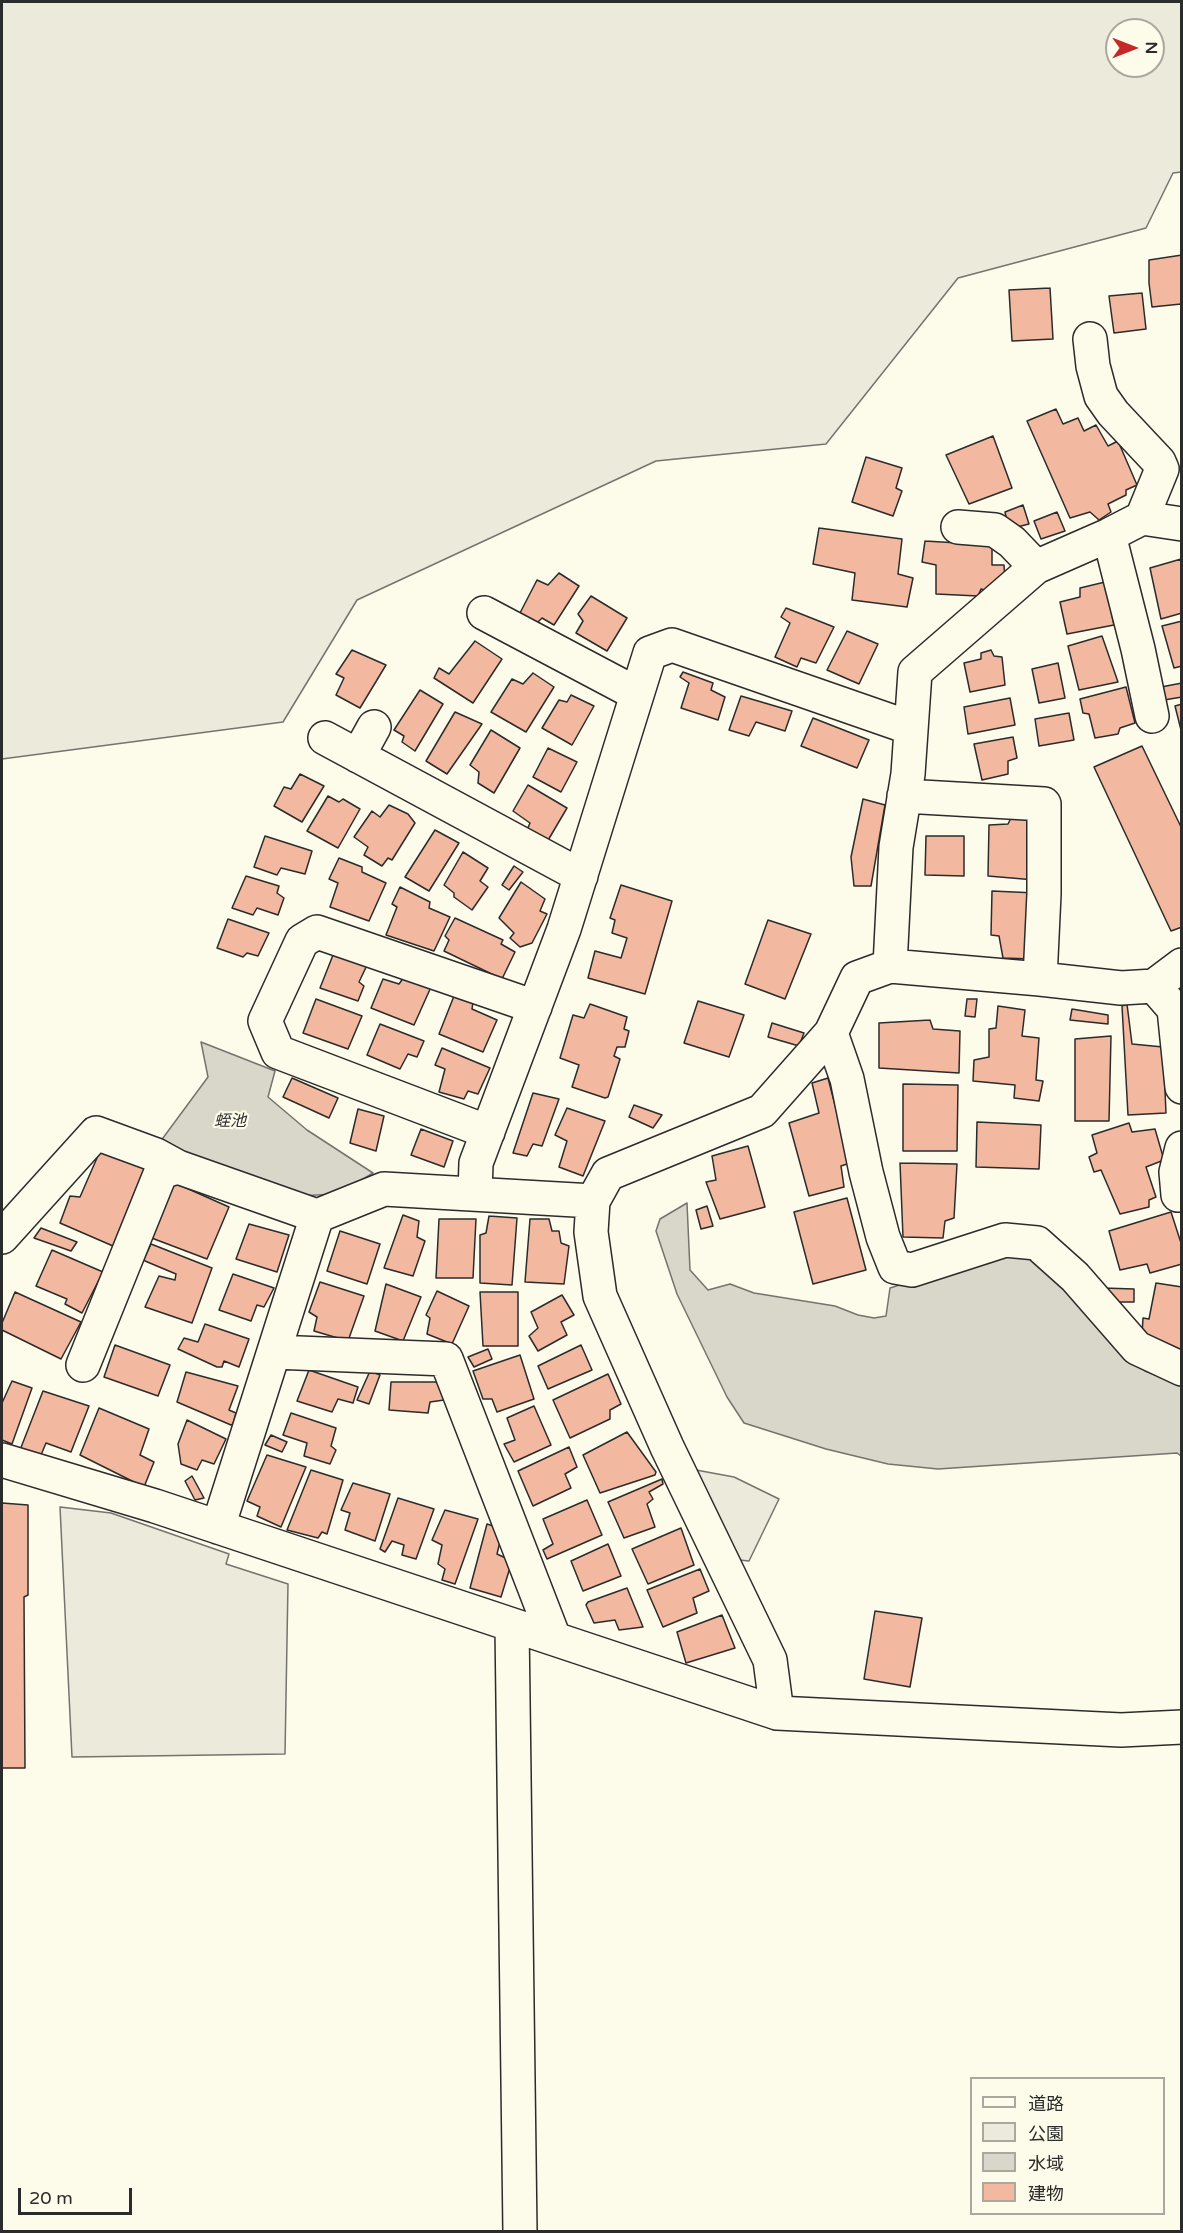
<!DOCTYPE html>
<html>
<head>
<meta charset="utf-8">
<style>
  body { margin:0 }
  #map { position:relative; width:1183px; height:2233px; overflow:hidden; background:#fdfbea; font-family:"Varela Round","Noto Sans JP",sans-serif }
  canvas { display:block }
  .frame { position:absolute; inset:0; border:3px solid #2b2b2b; pointer-events:none }
  .legend { position:absolute; left:970px; top:2077px; width:195px; height:138px; box-sizing:border-box; background:#fdfbea; border:2px solid #a9a89e; margin:0; padding:8px 10px; list-style:none; font-size:18px; color:#2b2b2b }
  .legend li { display:flex; align-items:center; gap:12px; height:30px }
  .legend b { width:30px; border:2px solid #a9a89e }
  .north { position:absolute; left:1105px; top:18px; width:60px; height:60px; box-sizing:border-box; background:#fdfbea; border:2px solid #a9a89e; border-radius:50%; rotate:90deg; font-size:16px; font-weight:700; line-height:24px; text-align:center; color:#2b2b2b }
  .north::after { content:''; display:block; margin:auto; width:21px; height:27px; background:#c62828; clip-path:polygon(50% 0,100% 100%,50% 72%,0 100%) }
  .scale { position:absolute; left:18px; top:2188px; width:114px; height:27px; box-sizing:border-box; border:3px solid #2b2b2b; border-top:0; padding-left:8px; font-size:18px; line-height:21px; white-space:nowrap; color:#2b2b2b; -webkit-text-stroke:4px #fdfbea; paint-order:stroke }
</style>
</head>
<body>
<div id="map">
<canvas width="1183" height="2233"></canvas>
<div class="frame"></div>
<ul class="legend">
<li><b style="height:8px;background:#fdfbea"></b>道路</li>
<li><b style="height:16px;background:#ecebdb"></b>公園</li>
<li><b style="height:16px;background:#d8d7c9"></b>水域</li>
<li><b style="height:16px;background:#f2b8a0"></b>建物</li>
</ul>
<div class="north">N</div>
<div class="scale">20 m</div>
</div>
<script>
const context = document.querySelector('canvas').getContext('2d');
context.lineJoin = 'round';
function fill(path, color) {
  context.fillStyle = color;
  context.fill(path, 'evenodd');
}
function toPath(rows) {
  const path = new Path2D();
  for (const r of rows) {
    path.moveTo(r[0], r[1]);
    for (let i = 2; i < r.length; i += 2) path.lineTo(r[i], r[i + 1]);
  }
  return path;
}
function trace(path, color, width, dash) {
  context.strokeStyle = color;
  context.lineWidth = width;
  context.lineCap = dash ? 'butt' : 'round';
  context.setLineDash(dash || []);
  context.stroke(path);
}
function label(font, color, halo, rows, align = 'center') {
  context.font = font + ' "Varela Round","Noto Sans JP",sans-serif';
  context.lineWidth = 4.5;
  context.setLineDash([]);
  context.textBaseline = 'middle';
  context.strokeStyle = halo;
  context.fillStyle = color;
  for (const [text, x, y, turn = 0] of rows) {
    context.save();
    context.translate(x, y);
    context.rotate((+turn || 0) * Math.PI / 180);
    context.textAlign = isNaN(turn) ? turn : align;
    if (halo) context.strokeText(text, 0, 0);
    context.fillText(text, 0, 0);
    context.restore();
  }
}
const green = toPath([
  [2,2,1181,2,1181,172,1173,173,1146,228,958,278,826,444,656,461,357,600,283,722,2,759,2,2],
  [1117,30,1153,30,1153,66,1117,66,1117,30]
]);
fill(green, '#ecebdb');
trace(green, '#74746e', 1.5);
const parking = toPath([
  [696,1470,734,1477,779,1499,749,1561,730,1559,696,1470],
  [60,1507,111,1513,229,1554,226,1564,288,1584,285,1754,72,1757,60,1507]
]);
fill(parking, '#eceadb');
trace(parking, '#74746e', 1.5);
const water = toPath([
  [201,1042,275,1071,268,1097,307,1130,373,1173,339,1194,296,1196,160,1142,208,1077,201,1042],
  [687,1203,690,1270,708,1290,730,1284,754,1293,835,1306,858,1315,874,1318,886,1316,890,1288,988,1257,1022,1253,1051,1272,1118,1351,1145,1371,1181,1385,1181,1456,1177,1453,938,1469,888,1464,826,1449,744,1423,727,1397,677,1294,656,1231,660,1219,687,1203]
]);
fill(water, '#d8d7c9');
trace(water, '#74746e', 1.5);
const building = toPath([
  [1182,255,1182,307,1181,304,1152,307,1149,283,1149,260,1182,255],
  [1050,288,1053,339,1012,341,1009,290,1050,288],
  [1142,293,1146,329,1114,333,1109,296,1142,293],
  [1056,409,1063,424,1078,418,1084,431,1096,425,1108,446,1118,441,1137,485,1126,490,1126,495,1108,504,1111,512,1099,520,1090,512,1070,518,1027,421,1056,409],
  [993,436,1012,488,969,504,946,455,993,436],
  [866,457,902,468,896,488,902,491,893,516,852,502,866,457],
  [1023,505,1029,524,1017,527,1007,521,1005,512,1023,505],
  [1057,512,1065,531,1041,539,1034,521,1057,512],
  [819,528,902,539,898,574,913,578,907,607,852,600,855,573,813,564,819,528],
  [925,541,992,545,992,565,1004,565,1005,578,989,591,981,589,978,596,936,594,936,565,922,562,925,541],
  [1181,559,1182,613,1161,619,1150,568,1181,559],
  [559,573,579,586,554,625,542,618,537,623,520,613,537,580,548,585,559,573],
  [1105,582,1114,625,1067,634,1060,602,1080,597,1080,588,1105,582],
  [591,596,627,618,607,651,576,633,583,621,578,614,591,596],
  [786,608,834,627,816,663,801,658,797,667,775,657,790,623,781,617,786,608],
  [1182,621,1182,666,1174,668,1162,626,1182,621],
  [847,631,878,644,859,684,827,670,847,631],
  [1102,636,1118,682,1079,690,1068,646,1102,636],
  [475,641,502,659,473,703,434,678,439,668,449,674,475,641],
  [352,650,386,665,360,708,336,695,344,678,336,674,352,650],
  [991,650,994,656,1002,657,1005,685,970,692,964,663,981,659,981,653,991,650],
  [1058,663,1065,698,1039,703,1032,669,1058,663],
  [683,672,713,683,711,690,725,697,718,720,681,708,689,683,680,677,683,672],
  [533,673,554,687,526,732,491,712,512,679,523,684,533,673],
  [1182,683,1182,697,1164,700,1161,687,1182,683],
  [1126,687,1135,723,1120,728,1118,734,1095,738,1089,714,1083,713,1080,699,1126,687],
  [420,690,443,704,415,751,402,742,404,736,394,730,420,690],
  [571,695,594,706,572,745,542,728,559,700,567,702,571,695],
  [741,696,792,711,785,731,756,722,749,736,729,730,741,696],
  [1010,698,1015,725,968,734,964,707,1010,698],
  [1182,704,1182,734,1175,706,1182,704],
  [455,712,482,724,447,774,426,761,455,712],
  [1069,713,1074,740,1039,746,1035,719,1069,713],
  [813,718,869,740,857,768,801,746,813,718],
  [491,730,520,748,494,793,478,783,479,772,470,765,491,730],
  [1013,737,1017,758,1008,761,1008,774,982,780,974,744,1013,737],
  [1142,746,1182,829,1182,927,1171,931,1094,767,1142,746],
  [548,748,577,762,561,792,533,777,548,748],
  [300,774,324,786,302,822,274,806,284,787,291,789,300,774],
  [528,785,567,808,547,842,527,830,530,823,513,811,528,785],
  [328,796,339,802,343,799,360,809,338,848,307,831,328,796],
  [863,799,885,805,871,886,854,886,851,857,863,799],
  [389,805,408,814,415,823,392,860,388,858,382,866,364,855,368,847,354,837,372,811,380,817,389,805],
  [1011,818,1027,820,1027,838,1039,841,1035,880,988,876,989,825,1008,824,1011,818],
  [435,830,459,843,429,891,405,877,435,830],
  [265,836,312,851,305,874,281,868,277,875,254,867,265,836],
  [926,836,964,836,964,876,925,875,926,836],
  [463,852,488,868,480,881,488,887,472,910,454,897,454,893,444,885,463,852],
  [339,858,362,867,362,872,386,883,369,921,330,907,338,883,329,879,339,858],
  [514,866,523,872,509,890,502,885,514,866],
  [246,876,279,886,277,893,284,898,278,915,257,908,253,915,232,908,246,876],
  [521,882,545,899,540,911,547,914,532,943,520,947,510,938,514,933,499,918,521,882],
  [621,885,672,901,645,994,588,978,595,951,621,958,627,938,612,933,615,920,610,918,621,885],
  [400,887,430,902,429,908,450,917,434,951,386,935,397,907,392,904,400,887],
  [992,891,1036,893,1032,959,1003,958,999,936,991,935,992,891],
  [455,918,503,940,501,944,515,952,502,979,444,951,449,940,445,936,455,918],
  [228,919,269,933,258,956,247,953,243,957,217,948,228,919],
  [768,920,811,934,785,999,745,984,768,920],
  [335,950,369,961,359,982,364,986,358,1001,320,988,335,950],
  [404,977,431,987,414,1025,371,1008,383,979,399,984,404,977],
  [454,996,473,1002,472,1009,497,1020,483,1052,439,1034,454,996],
  [316,999,362,1016,348,1049,303,1033,316,999],
  [967,999,977,999,975,1017,965,1016,967,999],
  [698,1001,744,1015,729,1057,684,1043,698,1001],
  [590,1004,627,1017,624,1029,629,1031,625,1047,617,1047,614,1056,620,1059,608,1097,605,1098,572,1087,579,1065,560,1058,573,1015,584,1018,590,1004],
  [1127,1004,1132,1044,1163,1047,1166,1113,1128,1115,1122,1006,1127,1004],
  [998,1006,1025,1010,1022,1036,1039,1038,1036,1080,1043,1081,1039,1101,1014,1098,1015,1085,973,1081,974,1060,989,1057,989,1029,996,1028,998,1006],
  [1072,1009,1108,1015,1108,1024,1070,1020,1072,1009],
  [930,1020,933,1029,960,1031,959,1073,879,1068,879,1023,930,1020],
  [772,1023,804,1033,799,1046,768,1037,772,1023],
  [380,1024,424,1041,417,1057,408,1054,400,1069,367,1055,380,1024],
  [1111,1036,1109,1121,1075,1121,1075,1039,1111,1036],
  [442,1048,490,1068,478,1094,468,1091,464,1099,439,1092,445,1069,435,1065,442,1048],
  [292,1078,338,1098,329,1118,283,1097,292,1078],
  [828,1078,850,1163,841,1166,844,1187,809,1196,789,1123,819,1113,812,1083,828,1078],
  [903,1084,958,1085,957,1151,903,1151,903,1084],
  [533,1093,559,1099,542,1146,533,1144,527,1156,513,1153,533,1093],
  [634,1105,662,1115,653,1128,629,1117,634,1105],
  [567,1108,605,1121,583,1176,559,1167,567,1141,555,1135,567,1108],
  [358,1109,384,1116,376,1151,350,1143,358,1109],
  [977,1122,1041,1125,1039,1169,976,1167,977,1122],
  [1129,1123,1132,1132,1155,1129,1164,1160,1146,1167,1156,1197,1149,1200,1149,1207,1120,1214,1101,1170,1094,1172,1089,1157,1097,1153,1092,1135,1129,1123],
  [421,1129,453,1141,444,1167,411,1155,421,1129],
  [748,1146,765,1207,720,1219,706,1182,716,1180,712,1156,748,1146],
  [100,1151,145,1167,113,1246,60,1223,70,1196,80,1197,100,1151],
  [900,1163,957,1164,954,1218,945,1221,943,1238,903,1237,900,1163],
  [175,1183,229,1207,207,1259,149,1237,175,1183],
  [847,1198,866,1270,813,1284,794,1212,847,1198],
  [707,1206,713,1226,701,1229,696,1210,707,1206],
  [1171,1212,1182,1246,1182,1264,1150,1273,1147,1264,1120,1270,1109,1231,1171,1212],
  [403,1215,419,1221,417,1237,425,1241,413,1276,384,1268,403,1215],
  [489,1216,517,1218,512,1285,480,1283,480,1235,486,1233,489,1216],
  [439,1219,476,1219,473,1278,436,1278,439,1219],
  [530,1219,549,1219,552,1231,559,1231,561,1243,569,1246,564,1284,525,1282,530,1219],
  [249,1224,289,1235,277,1272,236,1259,249,1224],
  [41,1228,77,1242,71,1251,34,1238,41,1228],
  [340,1231,380,1244,367,1284,327,1271,340,1231],
  [151,1244,212,1268,192,1323,145,1307,159,1276,175,1280,176,1274,145,1261,144,1259,151,1244],
  [52,1250,103,1272,82,1313,65,1304,67,1299,36,1286,52,1250],
  [233,1274,274,1288,264,1307,257,1305,251,1321,219,1310,233,1274],
  [320,1282,364,1296,348,1341,314,1331,317,1317,309,1312,320,1282],
  [1156,1283,1182,1287,1182,1350,1159,1349,1142,1335,1143,1318,1149,1319,1156,1283],
  [386,1284,421,1297,403,1341,375,1331,386,1284],
  [1103,1288,1134,1289,1134,1302,1111,1302,1103,1288],
  [437,1291,469,1306,452,1344,427,1334,430,1318,426,1315,437,1291],
  [15,1292,81,1322,61,1359,2,1330,2,1323,15,1292],
  [480,1292,518,1292,518,1346,483,1346,480,1292],
  [562,1295,574,1315,561,1322,567,1335,538,1351,529,1336,538,1328,531,1312,562,1295],
  [205,1324,249,1339,239,1367,224,1361,222,1367,217,1367,178,1349,184,1338,198,1342,205,1324],
  [115,1345,170,1365,158,1396,104,1377,115,1345],
  [581,1345,592,1370,548,1389,538,1366,581,1345],
  [488,1349,492,1359,474,1367,468,1357,488,1349],
  [520,1355,534,1399,497,1412,492,1399,483,1399,473,1371,520,1355],
  [309,1370,358,1387,353,1403,338,1399,332,1412,297,1401,309,1370],
  [370,1371,380,1375,369,1404,357,1400,370,1371],
  [186,1372,238,1386,229,1410,236,1413,233,1424,231,1425,177,1402,186,1372],
  [608,1374,621,1404,610,1410,610,1419,570,1438,553,1400,608,1374],
  [12,1381,32,1388,12,1444,2,1440,2,1403,12,1381],
  [391,1382,443,1382,444,1400,430,1402,428,1413,389,1410,391,1382],
  [43,1391,89,1406,71,1452,46,1443,41,1455,20,1450,43,1391],
  [534,1406,551,1445,514,1462,504,1444,515,1440,507,1418,534,1406],
  [99,1408,149,1429,140,1455,154,1462,144,1487,80,1455,99,1408],
  [291,1413,336,1428,331,1446,336,1450,330,1464,304,1456,307,1443,283,1435,291,1413],
  [187,1420,226,1439,214,1464,202,1460,197,1470,181,1464,178,1444,187,1420],
  [627,1432,656,1472,655,1475,600,1493,583,1455,627,1432],
  [271,1435,287,1442,282,1452,265,1445,271,1435],
  [569,1447,577,1467,565,1474,571,1488,533,1506,518,1471,569,1447],
  [267,1455,306,1467,281,1527,257,1516,260,1507,247,1501,267,1455],
  [311,1470,343,1480,327,1534,322,1532,318,1538,287,1530,311,1470],
  [192,1476,204,1498,195,1500,185,1481,192,1476],
  [662,1479,663,1484,649,1492,653,1499,647,1504,655,1527,624,1538,608,1502,662,1479],
  [353,1483,390,1494,375,1541,345,1530,350,1513,341,1510,353,1483],
  [398,1498,434,1509,416,1559,402,1555,404,1545,392,1541,385,1552,380,1549,398,1498],
  [587,1500,602,1535,547,1559,543,1550,553,1544,543,1519,587,1500],
  [2,1503,28,1505,28,1595,24,1597,25,1768,2,1768,2,1503],
  [445,1510,478,1519,455,1584,442,1580,445,1569,438,1564,442,1545,432,1540,445,1510],
  [487,1524,503,1529,497,1554,512,1561,501,1597,470,1588,487,1524],
  [681,1528,694,1565,648,1584,632,1549,681,1528],
  [608,1544,621,1576,583,1591,571,1561,608,1544],
  [700,1569,709,1591,693,1598,697,1613,663,1627,647,1590,700,1569],
  [627,1588,643,1627,619,1630,615,1620,594,1623,586,1605,588,1602,627,1588],
  [875,1611,922,1618,910,1687,864,1679,875,1611],
  [722,1615,735,1648,686,1663,677,1632,722,1615]
]);
fill(building, '#f2b8a0');
trace(building, '#2b2b2b', 1.5);
const minor = toPath([
  [1090,339,1093,366,1101,396,1113,413,1159,462,1162,469,1142,518],
  [958,527,995,530,1012,542,1036,567],
  [1109,535,1138,649,1152,716],
  [484,613,637,694],
  [325,738,581,876],
  [358,756,374,727],
  [904,796,1044,804,1044,894,1040,979],
  [890,966,1040,979,1121,988,1154,986,1182,965],
  [1154,986,1174,1009,1182,1087],
  [831,1033,847,1079,866,1172,883,1237,895,1267,912,1270,1005,1240,1037,1243,1075,1277,1137,1348,1182,1369],
  [488,1132,278,1052,265,1021,302,941,317,932,535,1007],
  [475,1194,476,1163,564,929,650,653,672,645,911,728],
  [1178,1195,1176,1172,1182,1148],
  [2,1237,96,1133,156,1155,178,1167],
  [274,1352,446,1359,554,1638],
  [83,1365,161,1172,178,1167,317,1216],
  [2,1460,155,1506,777,1713,1121,1730,1182,1727],
  [218,1527,317,1216,384,1189,593,1201],
  [512,1625,520,2232],
  [777,1713,770,1660,667,1447,600,1296,591,1232,593,1201,608,1174,762,1111,831,1033,857,978,890,966,896,847,908,774,915,672,1036,567,1109,535,1142,518,1182,524]
]);
trace(minor, '#2b2b2b', 36);
trace(minor, '#fdfbea', 33);
label('italic 16px', '#2b2b2b', '#fdfbea', [
  ["蛭池",230,1122]
]);
</script>
</body>
</html>
